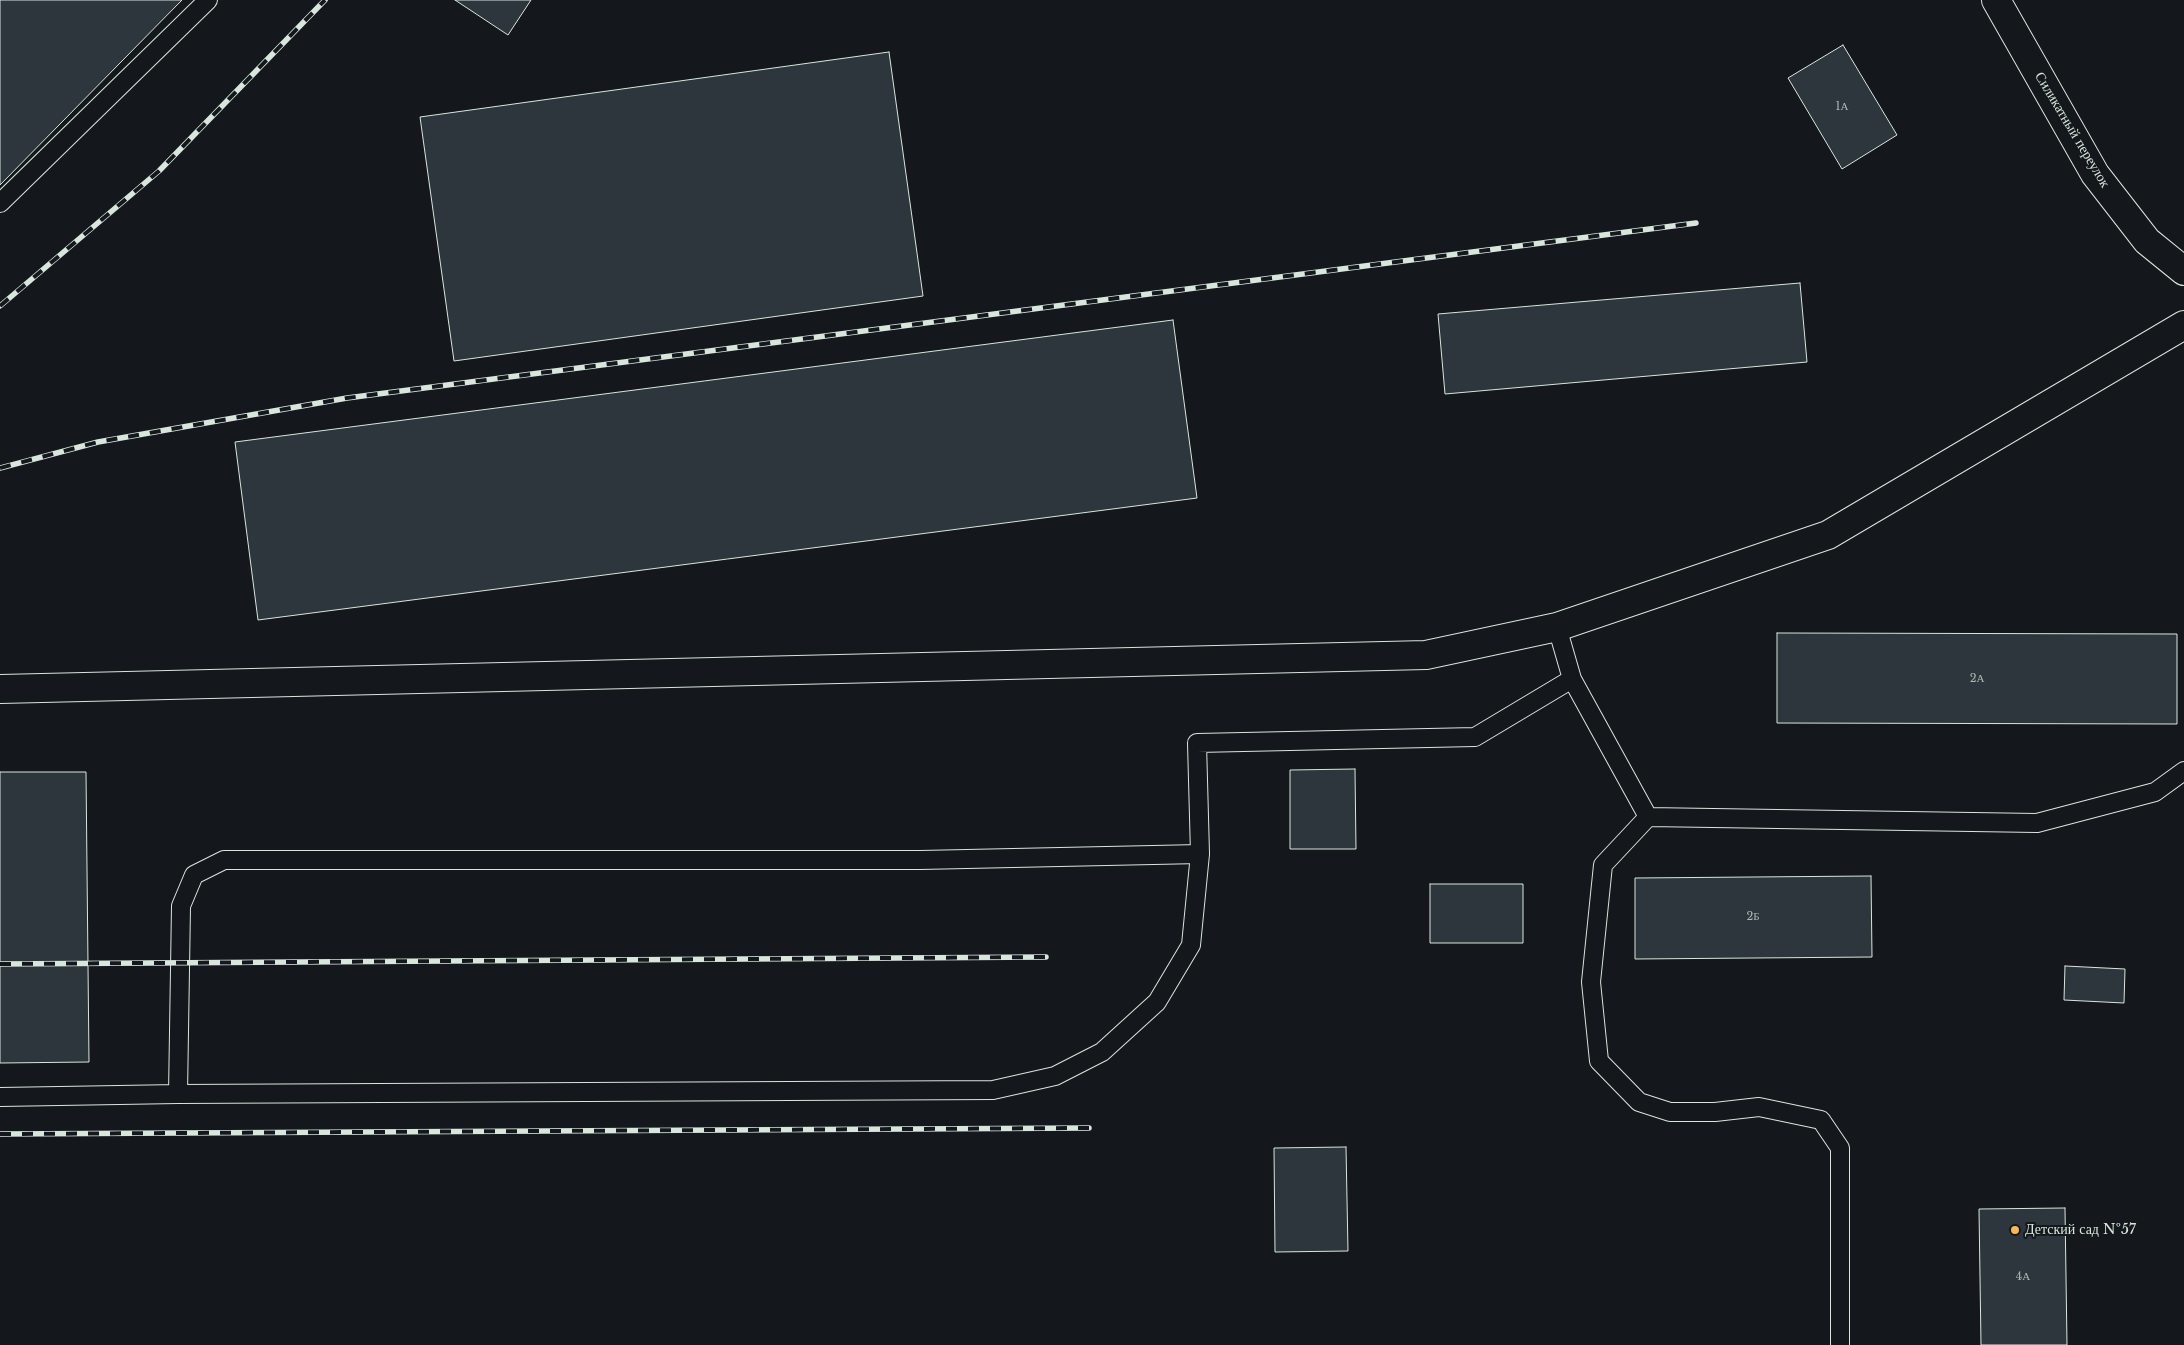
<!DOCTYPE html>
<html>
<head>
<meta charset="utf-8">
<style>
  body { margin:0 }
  canvas { display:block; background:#14181c }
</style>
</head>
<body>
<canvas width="2184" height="1345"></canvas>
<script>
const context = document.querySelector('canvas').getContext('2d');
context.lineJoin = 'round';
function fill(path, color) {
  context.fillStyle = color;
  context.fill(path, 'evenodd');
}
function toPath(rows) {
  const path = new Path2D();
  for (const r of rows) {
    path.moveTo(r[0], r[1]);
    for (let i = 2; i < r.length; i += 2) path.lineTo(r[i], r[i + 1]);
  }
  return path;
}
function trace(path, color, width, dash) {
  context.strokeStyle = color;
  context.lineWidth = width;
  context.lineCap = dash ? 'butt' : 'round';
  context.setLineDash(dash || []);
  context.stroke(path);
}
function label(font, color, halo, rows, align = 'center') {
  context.font = font + ' "Libre Baskerville",serif';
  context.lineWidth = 4;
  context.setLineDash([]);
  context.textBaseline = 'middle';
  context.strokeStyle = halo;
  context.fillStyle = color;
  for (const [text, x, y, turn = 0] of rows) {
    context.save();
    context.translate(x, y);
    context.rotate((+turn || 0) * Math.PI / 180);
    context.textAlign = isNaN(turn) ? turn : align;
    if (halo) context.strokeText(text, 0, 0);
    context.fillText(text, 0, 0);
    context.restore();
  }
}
const building = toPath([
  [0,0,182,0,0,185,0,0],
  [455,0,531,0,508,35,455,0],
  [1843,45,1897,135,1842,169,1788,78,1843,45],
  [889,52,923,296,454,361,420,117,889,52],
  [1800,283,1807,362,1445,394,1438,314,1800,283],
  [1173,320,1197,498,258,620,235,442,1173,320],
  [1777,633,2177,634,2177,724,1777,723,1777,633],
  [1355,769,1356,849,1290,849,1290,770,1355,769],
  [0,772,86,772,89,1062,0,1063,0,772],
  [1871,876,1872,957,1635,959,1635,878,1871,876],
  [1430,884,1523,884,1523,943,1430,943,1430,884],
  [2065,966,2125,969,2124,1003,2064,1000,2065,966],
  [1346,1147,1348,1251,1275,1252,1274,1148,1346,1147],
  [2065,1208,2067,1345,1981,1345,1979,1209,2065,1208]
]);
fill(building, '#2c363c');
trace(building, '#d8e6dc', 1);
const lane = toPath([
  [0,203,208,0],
  [1557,627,1572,679,1648,817],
  [178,1094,181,906,194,875,224,860,920,860,1200,854],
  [0,1097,178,1094,993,1090,1055,1076,1102,1052,1157,1002,1191,945,1200,854,1197,743,1475,737,1572,679],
  [1840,1345,1840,1148,1821,1120,1759,1107,1715,1112,1670,1112,1639,1102,1599,1061,1591,982,1603,865,1648,817,2037,823,2155,792,2184,771]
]);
const street = toPath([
  [1996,0,2095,174,2147,241,2184,271],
  [0,689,1426,655,1557,627,1828,535,2184,325]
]);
trace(lane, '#d8e6dc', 20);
trace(street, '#d8e6dc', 30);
trace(lane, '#14181c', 18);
trace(street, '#14181c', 28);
const rail = toPath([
  [0,306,159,171,325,0],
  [0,468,98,442,347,398,1696,223],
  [0,964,1046,957],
  [0,1134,1089,1128]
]);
trace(rail, '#d8e6dc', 5.5);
trace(rail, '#14181c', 4, [11]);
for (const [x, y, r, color] of [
  [2015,1230,5,"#ffb74d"]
]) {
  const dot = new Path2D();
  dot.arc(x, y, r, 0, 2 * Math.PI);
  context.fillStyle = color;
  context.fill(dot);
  trace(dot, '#14181c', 2);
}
label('11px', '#adbab4', null, [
  ["1А",1842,107],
  ["2А",1977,679],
  ["2Б",1753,917],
  ["4А",2023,1277]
]);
label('14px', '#d8e6dc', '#14181c', [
  ["Силикатный переулок",2072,130,59]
]);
label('14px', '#d8e6dc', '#14181c', [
  ["Детский сад №57",2025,1230]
], 'left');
</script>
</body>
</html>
